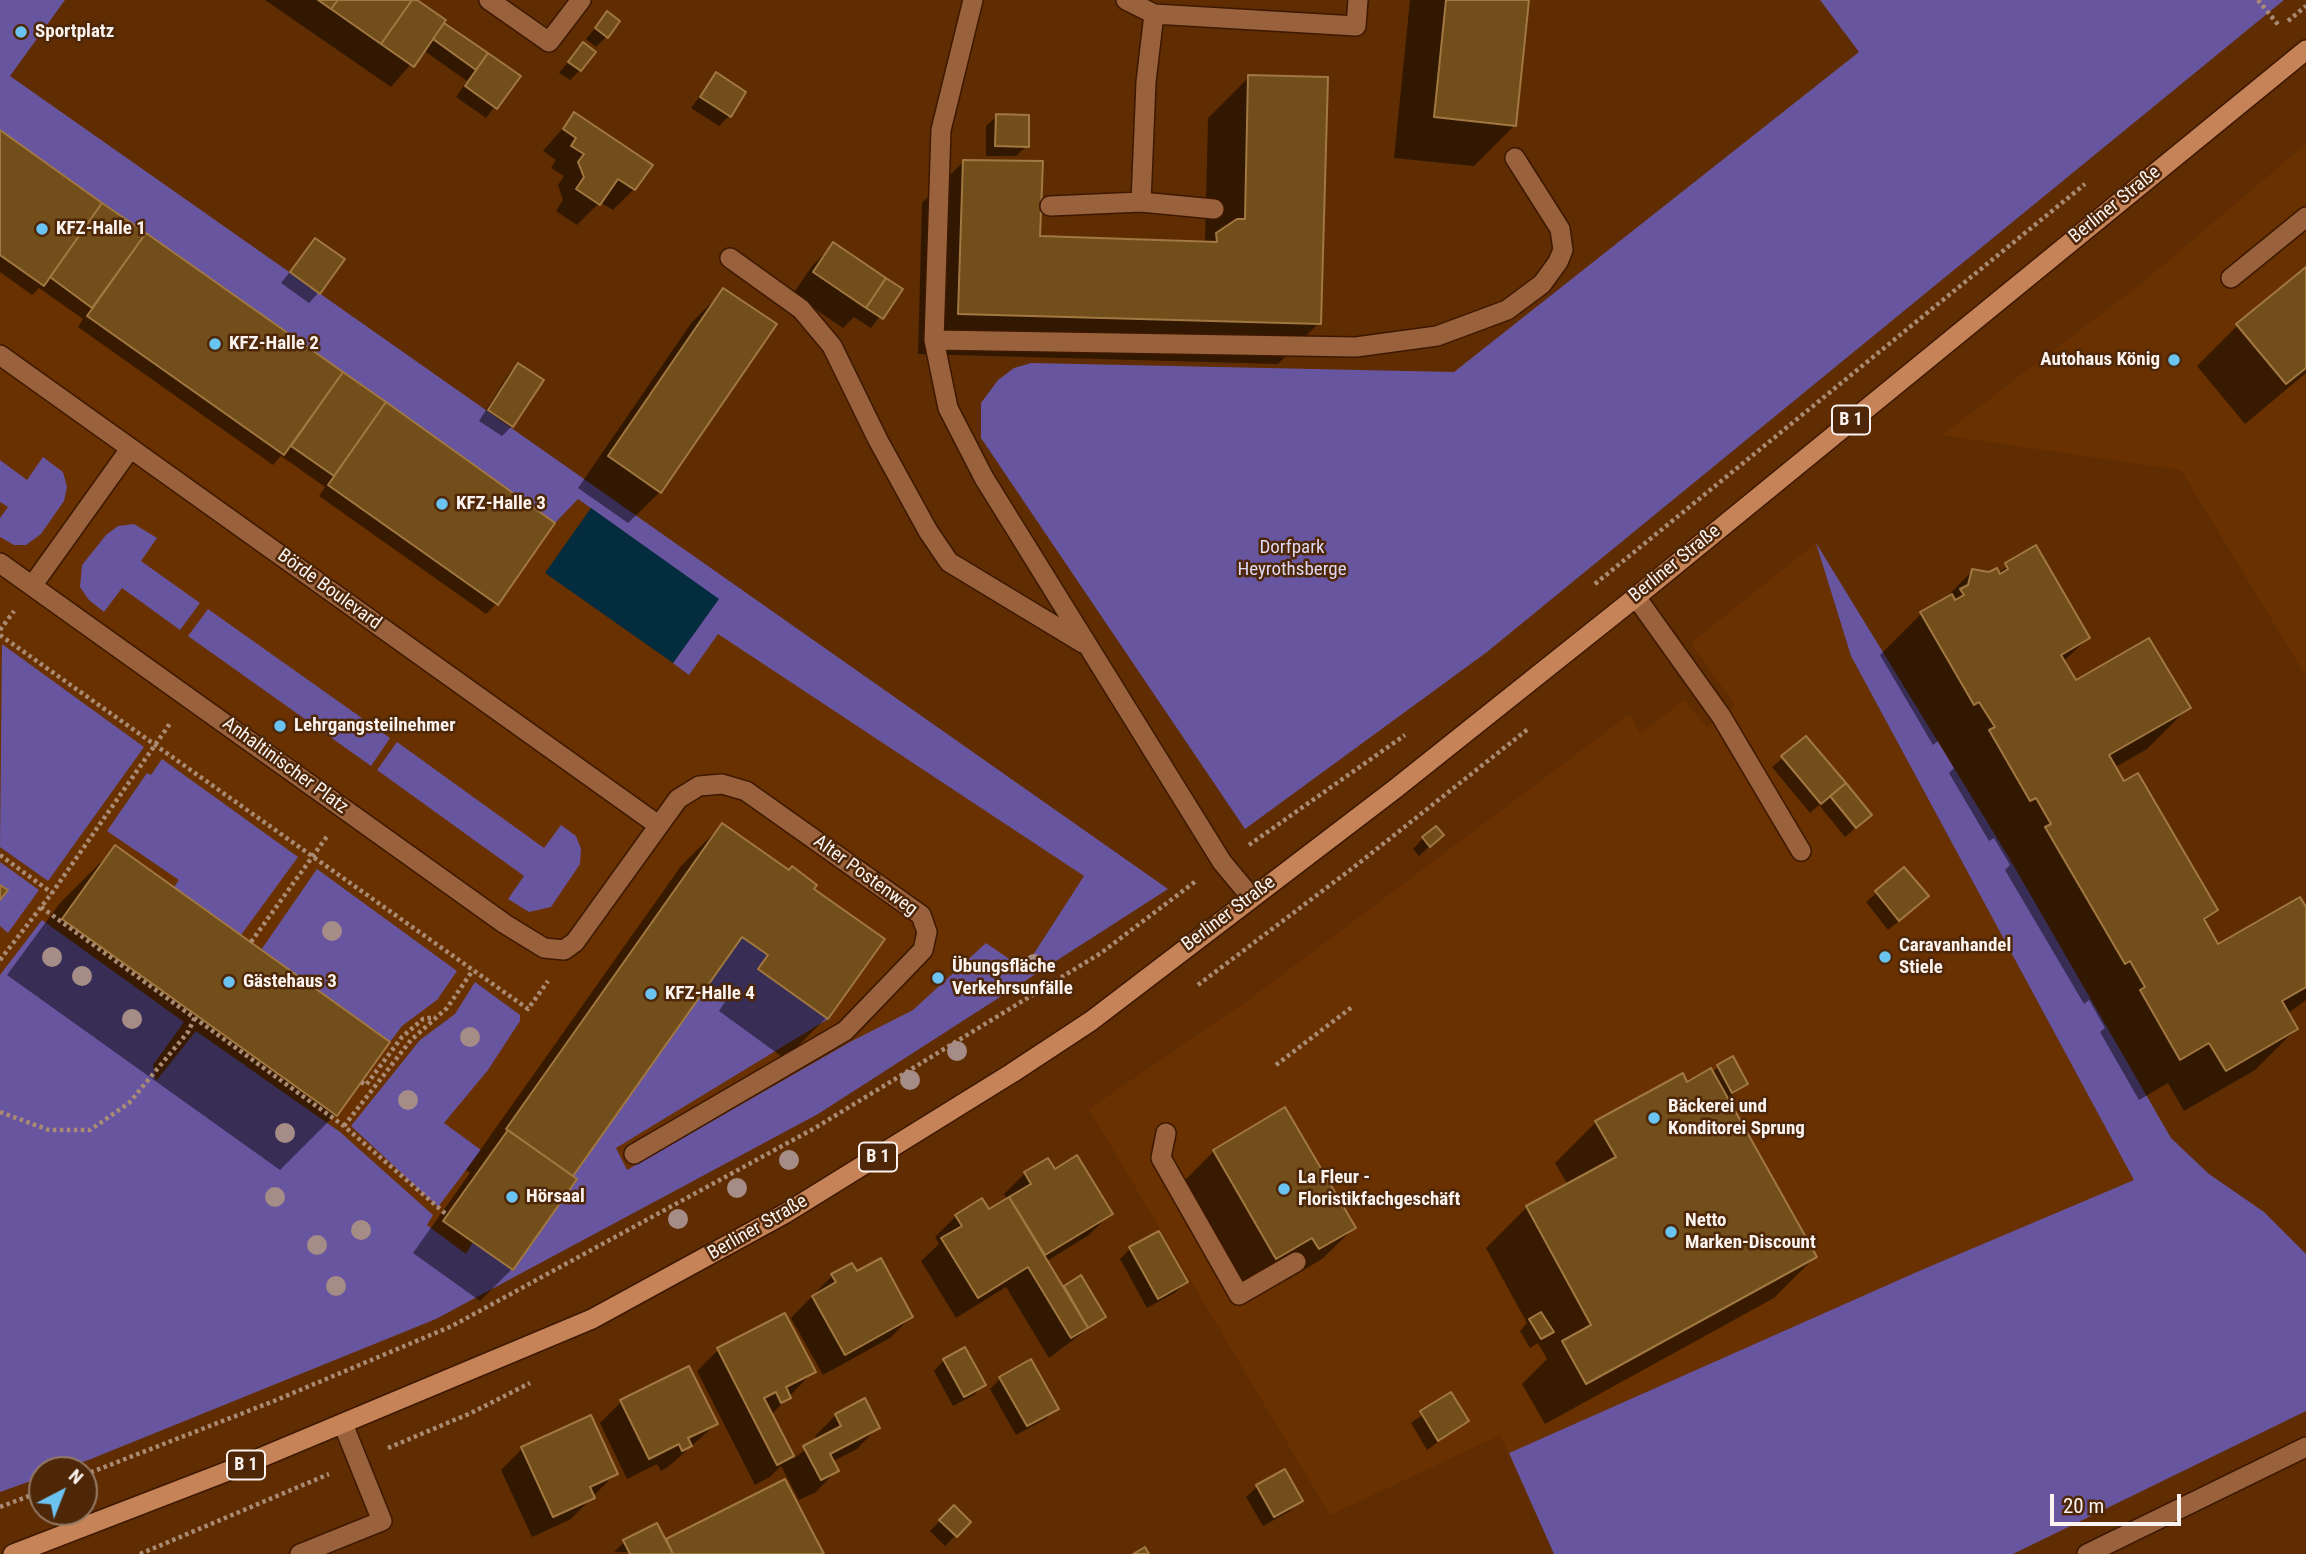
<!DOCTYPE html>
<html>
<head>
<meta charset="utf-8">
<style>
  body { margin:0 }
  #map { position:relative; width:2306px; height:1554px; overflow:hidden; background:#602d02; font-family:"Roboto Condensed",sans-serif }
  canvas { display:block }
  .north { position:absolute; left:28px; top:1456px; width:70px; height:70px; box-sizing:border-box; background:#4e2709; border:2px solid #937965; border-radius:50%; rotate:42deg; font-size:19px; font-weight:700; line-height:28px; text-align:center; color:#faf3ef }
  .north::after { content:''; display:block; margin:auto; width:24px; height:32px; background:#6bc3f2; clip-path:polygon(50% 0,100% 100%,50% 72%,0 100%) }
  .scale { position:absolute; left:2050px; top:1494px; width:131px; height:32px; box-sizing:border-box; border:4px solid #faf3ef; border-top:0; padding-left:9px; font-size:21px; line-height:24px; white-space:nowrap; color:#faf3ef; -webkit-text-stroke:5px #4e2709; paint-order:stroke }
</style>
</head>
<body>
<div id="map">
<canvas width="2306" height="1554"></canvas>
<div class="north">N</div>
<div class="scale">20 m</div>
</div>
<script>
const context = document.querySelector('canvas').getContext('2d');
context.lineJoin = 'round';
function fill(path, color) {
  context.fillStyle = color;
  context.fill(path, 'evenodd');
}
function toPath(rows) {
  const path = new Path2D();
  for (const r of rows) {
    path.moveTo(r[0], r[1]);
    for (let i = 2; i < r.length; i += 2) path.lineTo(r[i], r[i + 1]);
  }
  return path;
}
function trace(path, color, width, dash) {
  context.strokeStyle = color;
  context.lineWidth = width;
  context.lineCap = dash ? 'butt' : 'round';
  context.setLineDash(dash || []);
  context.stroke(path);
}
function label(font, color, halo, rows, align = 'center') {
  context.font = font + ' "Roboto Condensed",sans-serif';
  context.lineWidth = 5;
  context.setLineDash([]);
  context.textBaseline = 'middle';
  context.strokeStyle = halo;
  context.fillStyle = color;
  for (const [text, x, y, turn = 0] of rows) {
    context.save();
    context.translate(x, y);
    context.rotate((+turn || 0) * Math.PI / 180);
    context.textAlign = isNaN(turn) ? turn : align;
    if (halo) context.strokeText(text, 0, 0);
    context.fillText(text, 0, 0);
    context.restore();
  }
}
fill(toPath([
  [0,0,65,0,10,76,1168,889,818,1114,436,1319,91,1459,60,1470,42,1470,42,1477,0,1492],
  [2306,144,2306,676,2181,470,1942,435,2141,284],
  [1816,543,1851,656,2134,1180,1919,1271,1509,1453,1500,1435,1330,1515,1089,1109,1249,1000,1630,714,1640,734,1684,700,1707,728,1735,705,1691,643]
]), '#6a3100');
fill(toPath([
  [0,0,65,0,10,76,1168,889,818,1114,436,1319,91,1459,60,1470,42,1470,42,1477,0,1492,0,975,42,920,184,1022,153,1065,156,1081,196,1031,340,1132,433,1215,427,1225,466,1254,473,1242,513,1270,577,1180,573,1176,742,937,768,955,759,969,828,1019,616,1148,627,1170,850,1042,913,1010,986,943,1024,969,1084,876,718,634,689,675,673,663,718,599,578,499,555,523,0,130],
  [1820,0,2284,0,1487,652,1245,829,981,438,981,403,998,380,1014,368,1031,363,1454,372,1859,52],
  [43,457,63,472,67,487,64,501,41,534,26,545,14,545,0,537,0,518,8,507,0,502,0,460,27,480],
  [134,524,157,538,141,561,200,603,180,630,122,588,104,612,89,600,80,587,82,565,106,535,118,526],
  [1816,543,2008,856,2171,1138,2209,1174,2264,1212,2306,1254,2306,1411,2013,1554,1554,1554,1509,1453,1919,1271,2134,1180,1851,656],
  [208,609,390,738,371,766,188,636],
  [2,644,144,747,48,881,0,847],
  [397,742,544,848,561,825,576,836,581,849,580,864,551,907,529,912,508,899,524,876,377,770],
  [162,759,298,857,241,935,174,887,179,880,107,831,147,773,151,775],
  [0,862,39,890,8,933,0,926,0,900,7,890,0,885],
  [317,869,457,971,437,1000,402,1026,390,1042,261,950],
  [475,982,520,1015,520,1021,488,1070,444,1123,481,1150,438,1207,351,1126,420,1040,455,1014]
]), '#68559f');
fill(toPath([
  [591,508,719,599,673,663,545,573]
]), '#032c3f');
fill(toPath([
  [265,0,414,0,442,23,518,76,486,118,456,97,467,81,423,50,391,87],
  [1410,0,1527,0,1515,125,1474,166,1394,158],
  [607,14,607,36,596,47,586,39],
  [583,44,580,70,570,80,559,73],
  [716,74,729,116,719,126,691,108],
  [1249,77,1319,323,1278,364,918,354,922,203,964,161,1039,238,1205,243,1208,118],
  [575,114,634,189,613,210,600,202,577,225,556,211,563,200,558,185,564,176,551,168,556,160,543,151],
  [997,116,1027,146,1016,156,986,156,986,126],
  [0,132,553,523,496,604,486,614,319,496,325,487,281,456,273,465,78,327,83,319,39,288,32,295,0,272],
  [315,240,319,292,309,303,281,283],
  [833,245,900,290,871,328,854,317,843,328,793,294,812,266],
  [2306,269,2306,373,2245,424,2197,366,2238,325],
  [724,290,660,492,628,523,578,488,692,322],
  [518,365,512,426,502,436,479,421,508,375],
  [2035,548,2088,638,2063,662,2075,683,2188,708,2147,749,2114,768,2215,910,2204,922,2218,947,2306,910,2306,1000,2287,1014,2296,1029,2255,1070,2184,1111,2168,1083,2139,1100,2100,1032,2105,1028,2089,1000,2084,1004,2005,870,2010,865,1994,838,1989,841,1949,773,1954,768,1938,741,1933,745,1880,655,1921,614,1942,602,1973,570,1998,573],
  [1806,738,1859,825,1845,837,1819,805,1810,813,1772,767],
  [722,825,812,889,826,1018,785,1059,719,1011,728,997,708,982,570,1177,512,1269,480,1301,413,1253,470,1173,466,1170,681,866],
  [1423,838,1431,845,1419,856,1413,849],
  [116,847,336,1114,280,1170,7,975,60,903],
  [1904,869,1916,907,1888,930,1866,902],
  [1732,1058,1746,1084,1727,1099,1815,1257,1774,1298,1545,1424,1522,1384,1547,1359,1538,1343,1530,1348,1520,1331,1527,1323,1486,1248,1527,1207,1568,1185,1555,1163,1596,1122,1712,1072],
  [1214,1151,1354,1228,1322,1259,1287,1280,1280,1268,1244,1289,1182,1183],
  [1054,1172,1110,1214,1089,1235,1047,1261,1063,1289,1081,1278,1104,1317,1049,1358,1006,1287,956,1318,921,1261,939,1244,935,1237,956,1216,989,1212,1007,1200,1004,1194,1025,1173],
  [1130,1249,1186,1282,1176,1292,1147,1308,1120,1259],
  [857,1274,911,1317,890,1338,823,1375,791,1318,832,1276],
  [718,1350,814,1371,771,1415,793,1459,817,1441,815,1436,836,1415,878,1427,857,1449,832,1462,837,1470,816,1492,799,1500,781,1466,770,1477,755,1485,697,1371],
  [944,1360,984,1384,974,1395,953,1406,934,1371],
  [1001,1378,1056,1408,1046,1419,1016,1435,990,1389],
  [1451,1394,1467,1421,1427,1450,1411,1423],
  [621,1402,716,1424,668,1467,661,1471,657,1464,627,1479,600,1423],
  [522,1449,616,1473,571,1519,532,1537,501,1470],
  [1284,1471,1301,1500,1290,1511,1263,1526,1246,1497,1257,1487],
  [784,1481,822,1554,614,1552,624,1542,665,1542],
  [954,1507,969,1522,945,1546,930,1531]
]), '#0007');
const building = toPath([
  [318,0,338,0,331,9,318,0],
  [338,0,412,0,381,44,331,9,338,0],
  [412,0,417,0,446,20,414,67,381,44,412,0],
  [1446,0,1529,0,1516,126,1434,117,1446,0],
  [607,11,620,21,608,38,595,28,607,11],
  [444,23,488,53,476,70,433,39,444,23],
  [583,42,596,52,581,71,568,62,583,42],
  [488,53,521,76,497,109,465,86,488,53],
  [716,72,746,92,731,117,700,97,716,72],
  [1248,75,1328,77,1321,324,958,314,963,160,1043,161,1040,236,1217,242,1216,233,1237,219,1245,219,1248,75],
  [574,112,653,165,635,190,618,179,600,205,576,189,584,177,578,162,584,154,571,146,576,138,563,129,574,112],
  [996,114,1029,115,1029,147,995,146,996,114],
  [0,130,102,203,44,286,0,255,0,130],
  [102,203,146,233,92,308,50,277,102,203],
  [146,233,343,372,284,455,87,316,146,233],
  [315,238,345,259,320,294,290,272,315,238],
  [833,242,886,278,866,308,813,272,833,242],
  [2306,267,2306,368,2286,384,2236,324,2306,267],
  [886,278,903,289,883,319,866,308,886,278],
  [723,288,777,324,661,493,608,456,723,288],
  [518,363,544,380,513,427,488,410,518,363],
  [343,372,386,402,334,476,291,446,343,372],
  [386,402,555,523,498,605,328,485,386,402],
  [2036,545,2090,638,2061,655,2076,680,2149,638,2191,708,2109,755,2124,781,2138,773,2218,910,2204,919,2218,944,2300,897,2306,907,2306,987,2282,1001,2298,1029,2226,1071,2209,1043,2180,1060,2140,990,2145,987,2130,961,2125,964,2045,827,2051,824,2036,798,2030,801,1989,730,1995,727,1979,702,1974,705,1920,612,1952,594,1955,600,1964,595,1960,589,1968,585,1972,569,1989,572,1997,568,2000,574,2008,569,2005,563,2036,545],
  [1806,736,1846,783,1821,804,1781,756,1806,736],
  [1846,783,1872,815,1856,828,1830,796,1846,783],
  [722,823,789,870,792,866,817,885,814,889,885,939,828,1019,758,969,768,955,742,937,573,1176,506,1129,722,823],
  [1436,826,1444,835,1430,847,1422,837,1436,826],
  [115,845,390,1042,337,1116,62,919,115,845],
  [1904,867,1929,896,1899,921,1875,891,1904,867],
  [0,885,8,890,0,900,0,885],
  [1733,1056,1748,1084,1732,1093,1717,1065,1733,1056],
  [1711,1068,1817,1257,1586,1384,1562,1341,1591,1325,1526,1206,1616,1157,1595,1121,1683,1073,1687,1082,1711,1068],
  [1285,1107,1356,1228,1319,1249,1312,1238,1276,1259,1213,1150,1285,1107],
  [508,1130,577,1179,513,1270,443,1221,508,1130],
  [1077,1155,1113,1214,1045,1255,1009,1197,1031,1184,1024,1172,1048,1158,1055,1169,1077,1155],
  [1009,1197,1088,1328,1071,1338,1028,1267,978,1298,941,1238,962,1226,955,1215,982,1198,989,1209,1009,1197],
  [1159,1231,1188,1282,1158,1299,1129,1247,1159,1231],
  [881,1258,913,1317,845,1355,812,1296,836,1282,831,1274,852,1263,857,1271,881,1258],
  [1081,1275,1106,1317,1088,1328,1064,1286,1081,1275],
  [1541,1312,1554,1332,1541,1339,1529,1319,1541,1312],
  [785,1313,816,1372,786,1387,791,1398,781,1403,776,1392,764,1398,794,1456,777,1465,717,1348,785,1313],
  [965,1347,986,1385,964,1397,943,1359,965,1347],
  [1031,1359,1059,1409,1027,1426,999,1377,1031,1359],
  [689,1366,718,1424,688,1438,692,1446,682,1451,679,1444,649,1459,620,1400,689,1366],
  [1451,1392,1469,1421,1438,1441,1420,1411,1451,1392],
  [865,1398,880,1428,830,1454,839,1471,821,1480,803,1446,841,1426,835,1414,865,1398],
  [591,1415,618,1474,590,1487,595,1498,553,1517,521,1447,591,1415],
  [1285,1469,1303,1501,1274,1517,1256,1485,1285,1469],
  [785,1479,824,1554,673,1554,666,1539,785,1479],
  [954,1505,971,1522,957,1537,939,1520,954,1505],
  [657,1523,673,1554,630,1554,623,1540,657,1523],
  [1145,1547,1149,1554,1133,1554,1145,1547]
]);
fill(building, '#714e1a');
trace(building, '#a17841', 2);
const service = toPath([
  [489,0,549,42,581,0],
  [973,0,941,130,934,340,948,408,984,478,1222,862,1251,897],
  [1126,0,1154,14,1356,26,1358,0],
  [1141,202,1146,82,1154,14],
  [1050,206,1141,202,1214,209],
  [730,258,801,309,832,346,878,440,928,531,949,562,1083,643],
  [2231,278,2306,217],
  [934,340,1356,347,1437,336,1507,310,1542,284,1558,262,1563,250,1560,229,1515,158],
  [0,355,658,825],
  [0,563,505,924,544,948,564,950,575,942,678,799,699,786,722,784,746,791,921,915,927,932,923,950,845,1031,634,1154],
  [32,586,130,449],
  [1636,597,1721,716,1801,851],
  [1166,1133,1161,1158,1239,1295,1296,1262],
  [300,1554,382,1521,343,1424]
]);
const minor = toPath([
  [2087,1554,2306,1447]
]);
const primary = toPath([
  [13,1554,236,1468,592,1319,786,1213,1012,1073,1091,1021,1395,789,1636,597,2306,50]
]);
trace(service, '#3d1800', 22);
trace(minor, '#3d1800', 22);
trace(primary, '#3d1800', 22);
trace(toPath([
  [2258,0,2280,27],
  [2288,21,2306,6],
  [1595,584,2085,184],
  [0,630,14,611],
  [0,635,528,1009,548,981],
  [1249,845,1405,735],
  [0,855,52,893],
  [41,907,344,1126,447,1215],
  [251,942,328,835],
  [0,960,52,893,171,722],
  [1198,985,1354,867,1528,729],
  [1276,1065,1352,1007],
  [361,1082,366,1085,402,1037,423,1019,435,1017],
  [0,1112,49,1130,90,1130,129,1103,188,1032,196,1015],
  [344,1126,411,1040,447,1008,473,970],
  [388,1448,471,1413,530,1383],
  [84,1475,274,1401,452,1326,815,1128,1101,953,1196,881],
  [0,1507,42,1491],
  [140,1554,329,1474]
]), '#aa8c74', 4.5, [3.5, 3.5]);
trace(service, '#99623d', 19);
trace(minor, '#99623d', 19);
trace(primary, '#c58357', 19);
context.fillStyle = '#a68c87';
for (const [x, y] of [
  [332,931],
  [52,957],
  [1034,964],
  [82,976],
  [132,1019],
  [470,1037],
  [957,1051],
  [910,1080],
  [408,1100],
  [285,1133],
  [789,1160],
  [737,1188],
  [275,1197],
  [678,1219],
  [361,1230],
  [317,1245],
  [336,1286]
]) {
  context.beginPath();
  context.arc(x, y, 10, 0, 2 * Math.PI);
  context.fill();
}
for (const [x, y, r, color] of [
  [21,32,7,"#6bc3f2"],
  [42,229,7,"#6bc3f2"],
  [215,344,7,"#6bc3f2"],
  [2174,360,7,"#6bc3f2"],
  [442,504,7,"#6bc3f2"],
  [280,726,7,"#6bc3f2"],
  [1885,957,7,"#6bc3f2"],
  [938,978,7,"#6bc3f2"],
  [229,982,7,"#6bc3f2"],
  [651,994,7,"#6bc3f2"],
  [1654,1118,7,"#6bc3f2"],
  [1284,1189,7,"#6bc3f2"],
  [512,1197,7,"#6bc3f2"],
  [1671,1232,7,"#6bc3f2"]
]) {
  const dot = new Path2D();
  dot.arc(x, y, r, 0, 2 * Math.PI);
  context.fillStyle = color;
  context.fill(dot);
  trace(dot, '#4e2709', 2.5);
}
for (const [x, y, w] of [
  [1851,420,38],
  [878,1157,38],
  [246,1465,38]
]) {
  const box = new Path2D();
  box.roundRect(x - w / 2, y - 14.5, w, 29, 5);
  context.fillStyle = '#4e2709';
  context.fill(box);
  trace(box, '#faf3ef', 2);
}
label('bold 18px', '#faf3ef', null, [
  ["B 1",1851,420],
  ["B 1",878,1157],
  ["B 1",246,1465]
]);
label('bold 19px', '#faf3ef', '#4e2709', [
  ["Sportplatz",35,32],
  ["KFZ-Halle 1",56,229],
  ["KFZ-Halle 2",229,344],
  ["Autohaus König",2160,360,"right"],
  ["KFZ-Halle 3",456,504],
  ["Lehrgangsteilnehmer",294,726],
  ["Caravanhandel",1899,946],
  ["Stiele",1899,968],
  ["Übungsfläche",952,967],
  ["Verkehrsunfälle",952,989],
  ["Gästehaus 3",243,982],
  ["KFZ-Halle 4",665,994],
  ["Bäckerei und",1668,1107],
  ["Konditorei Sprung",1668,1129],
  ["La Fleur -",1298,1178],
  ["Floristikfachgeschäft",1298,1200],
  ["Hörsaal",526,1197],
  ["Netto",1685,1221],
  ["Marken-Discount",1685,1243]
], 'left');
label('19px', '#faf3ef', '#4e2709', [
  ["Berliner Straße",2115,205,-39],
  ["Berliner Straße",1675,564,-39],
  ["Börde Boulevard",329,590,36],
  ["Anhaltinischer Platz",285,766,36],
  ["Alter Postenweg",865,876,36],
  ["Berliner Straße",1229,914,-37],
  ["Berliner Straße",758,1228,-30]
]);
label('19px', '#dfdaf3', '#4e2709', [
  ["Dorfpark",1292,548],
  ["Heyrothsberge",1292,570]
]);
</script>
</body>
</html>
